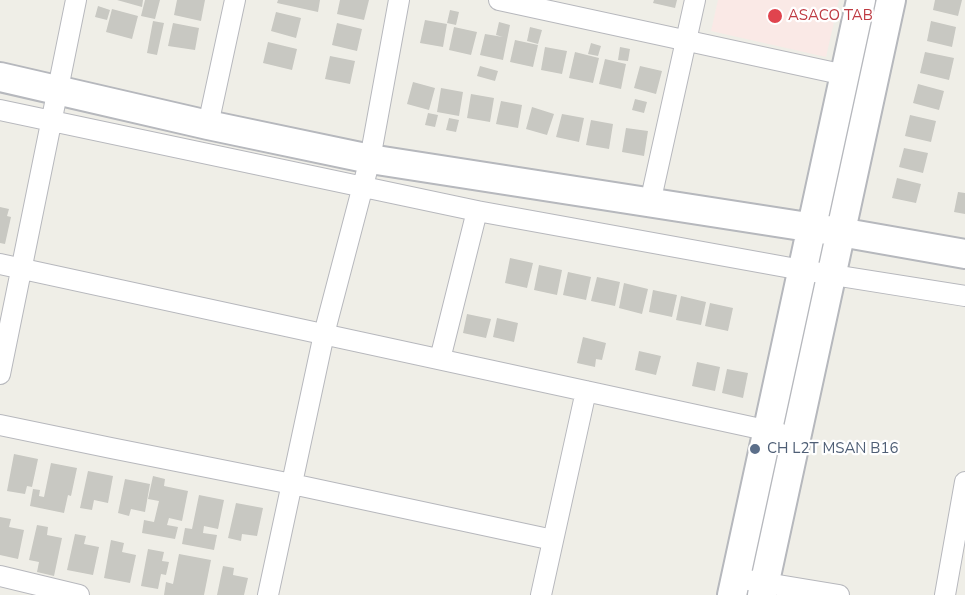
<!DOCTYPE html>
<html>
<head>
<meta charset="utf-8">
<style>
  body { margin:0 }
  canvas { display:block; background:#efeee7 }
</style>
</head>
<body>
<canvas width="965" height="595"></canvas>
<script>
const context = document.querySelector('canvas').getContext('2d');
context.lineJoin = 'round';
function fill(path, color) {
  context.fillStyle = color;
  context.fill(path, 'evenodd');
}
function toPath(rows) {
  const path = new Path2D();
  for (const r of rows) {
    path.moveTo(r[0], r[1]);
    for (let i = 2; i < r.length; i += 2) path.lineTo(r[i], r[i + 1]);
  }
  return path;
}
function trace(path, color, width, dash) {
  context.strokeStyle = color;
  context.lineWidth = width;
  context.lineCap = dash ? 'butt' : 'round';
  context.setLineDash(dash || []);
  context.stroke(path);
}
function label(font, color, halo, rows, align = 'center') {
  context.font = font + ' "Nunito Sans",sans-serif';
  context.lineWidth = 4.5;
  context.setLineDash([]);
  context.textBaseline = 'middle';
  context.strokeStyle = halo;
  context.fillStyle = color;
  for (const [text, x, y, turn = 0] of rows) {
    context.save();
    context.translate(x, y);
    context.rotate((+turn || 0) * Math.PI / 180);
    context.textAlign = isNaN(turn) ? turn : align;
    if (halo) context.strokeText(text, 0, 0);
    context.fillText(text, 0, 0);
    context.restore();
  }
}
fill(toPath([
  [718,0,839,0,826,57,711,31]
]), '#fae9e6');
fill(toPath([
  [117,0,143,0,142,7],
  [145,0,160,0,155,19,141,16],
  [177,0,205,0,201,21,174,15],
  [278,0,320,0,318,12,277,3],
  [340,0,369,0,364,20,337,14],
  [654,0,677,0,675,8,653,3],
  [935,0,962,0,958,16,933,10],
  [98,6,110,10,107,20,95,17],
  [112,9,138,16,132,39,106,32],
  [450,10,459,12,456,25,447,23],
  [276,12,301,18,296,38,271,31],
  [425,20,447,24,443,47,420,43],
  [153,21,164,23,157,55,147,53],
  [931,21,956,27,952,47,927,41],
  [499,22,510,25,503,60,480,55,485,34,503,37,496,35],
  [173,23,199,28,195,50,168,46],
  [337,23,362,29,357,51,332,45],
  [454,27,477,32,471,55,449,50],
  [530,27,542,30,538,44,527,41],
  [515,40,538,45,533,67,510,62],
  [268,42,297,49,292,70,263,63],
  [591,43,601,46,598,56,588,54],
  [545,47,567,51,562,74,541,70],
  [620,47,630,49,628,61,618,60],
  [575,52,599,58,593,83,569,78],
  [925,52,954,58,949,80,920,73],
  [330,56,355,61,350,84,325,79],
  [605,59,626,64,621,89,599,84],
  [480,66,498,71,495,81,477,76],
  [640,66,662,71,656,94,634,88],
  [413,82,435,88,429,110,407,104],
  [918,84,944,91,939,110,913,103],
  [441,88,463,92,459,116,437,112],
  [471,94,494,98,490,122,467,118],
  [635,99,647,102,644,113,632,110],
  [501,101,522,105,518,128,496,124],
  [532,107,554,114,547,135,526,129],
  [428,113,438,115,435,127,425,125],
  [562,114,584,118,579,142,556,137],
  [910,115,936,121,931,142,905,136],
  [449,118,459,120,456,132,446,130],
  [591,120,613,124,609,149,586,145],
  [626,128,648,131,644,156,622,152],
  [904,148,928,153,923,173,899,167],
  [897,178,921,184,916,203,892,198],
  [958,192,965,193,965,214,954,212],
  [0,207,9,209,7,216,11,217,5,244,0,243],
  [510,258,533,263,527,288,505,283],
  [539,265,562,270,557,295,534,290],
  [568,272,591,277,586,300,563,295],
  [597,277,620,282,615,306,591,301],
  [624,283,648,289,642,314,619,308],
  [653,290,677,295,672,317,649,312],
  [681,296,706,302,701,325,676,320],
  [710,303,733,308,728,331,705,326],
  [467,314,491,319,486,338,463,333],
  [497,318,518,323,514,342,493,337],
  [583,337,606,343,602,360,596,359,595,367,577,363],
  [639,351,661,356,656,375,635,370],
  [697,362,720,367,715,391,692,386],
  [727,369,748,373,743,398,722,393],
  [14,454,38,459,32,487,27,486,25,494,7,491],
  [51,463,77,468,71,496,68,495,64,513,30,506,33,489,40,490,39,496,44,497],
  [88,471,113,476,108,503,94,500,92,510,80,508],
  [153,476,165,479,164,486,188,491,182,521,169,518,167,525,178,527,175,539,142,533,144,520,154,522,159,501,148,499],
  [125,479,150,484,145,512,131,509,129,516,118,513],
  [199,495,224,500,218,529,204,526,203,533,217,535,214,550,182,544,185,528,192,529],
  [236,503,263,508,257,536,242,534,241,541,228,538],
  [0,517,11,519,9,527,24,530,18,559,0,555],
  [37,525,48,527,47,535,62,538,54,576,37,572,39,562,29,560],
  [75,534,86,536,84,544,99,547,93,575,67,570],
  [111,540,124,543,122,552,136,555,130,583,104,578],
  [148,549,164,552,162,561,169,562,166,575,161,574,158,589,141,586],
  [179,554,211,560,204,595,164,595,166,582,173,584],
  [223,566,234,568,233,575,248,578,244,595,217,595]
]), '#c8c8c2');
const street = toPath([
  [499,0,845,75],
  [0,110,477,211,802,270,965,296],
  [208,125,235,0],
  [650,203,695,0],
  [0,264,779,433],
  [440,359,477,211],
  [0,374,76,0],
  [0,425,111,448,292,484,553,540],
  [0,576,79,595],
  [736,578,839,595],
  [268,595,324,334,370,159,399,0],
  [541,595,586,391],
  [945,595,965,482]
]);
const secondary = toPath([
  [0,77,208,125,370,159,840,232,965,254],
  [732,595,861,0],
  [762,595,891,0]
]);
trace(street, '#b7b8bd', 22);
trace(secondary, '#b6b8bd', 32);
trace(street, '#fff', 20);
trace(secondary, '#fff', 28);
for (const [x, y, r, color] of [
  [775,16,8,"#e0444e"],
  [755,449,6,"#5c6f8a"]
]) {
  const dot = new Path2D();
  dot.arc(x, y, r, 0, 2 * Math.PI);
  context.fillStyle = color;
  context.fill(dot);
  trace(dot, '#fff', 2);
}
label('15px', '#be3a42', '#fff', [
  ["ASACO TAB",788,16]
], 'left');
label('15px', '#4e5e75', '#fff', [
  ["CH L2T MSAN B16",767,449]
], 'left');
</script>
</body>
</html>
